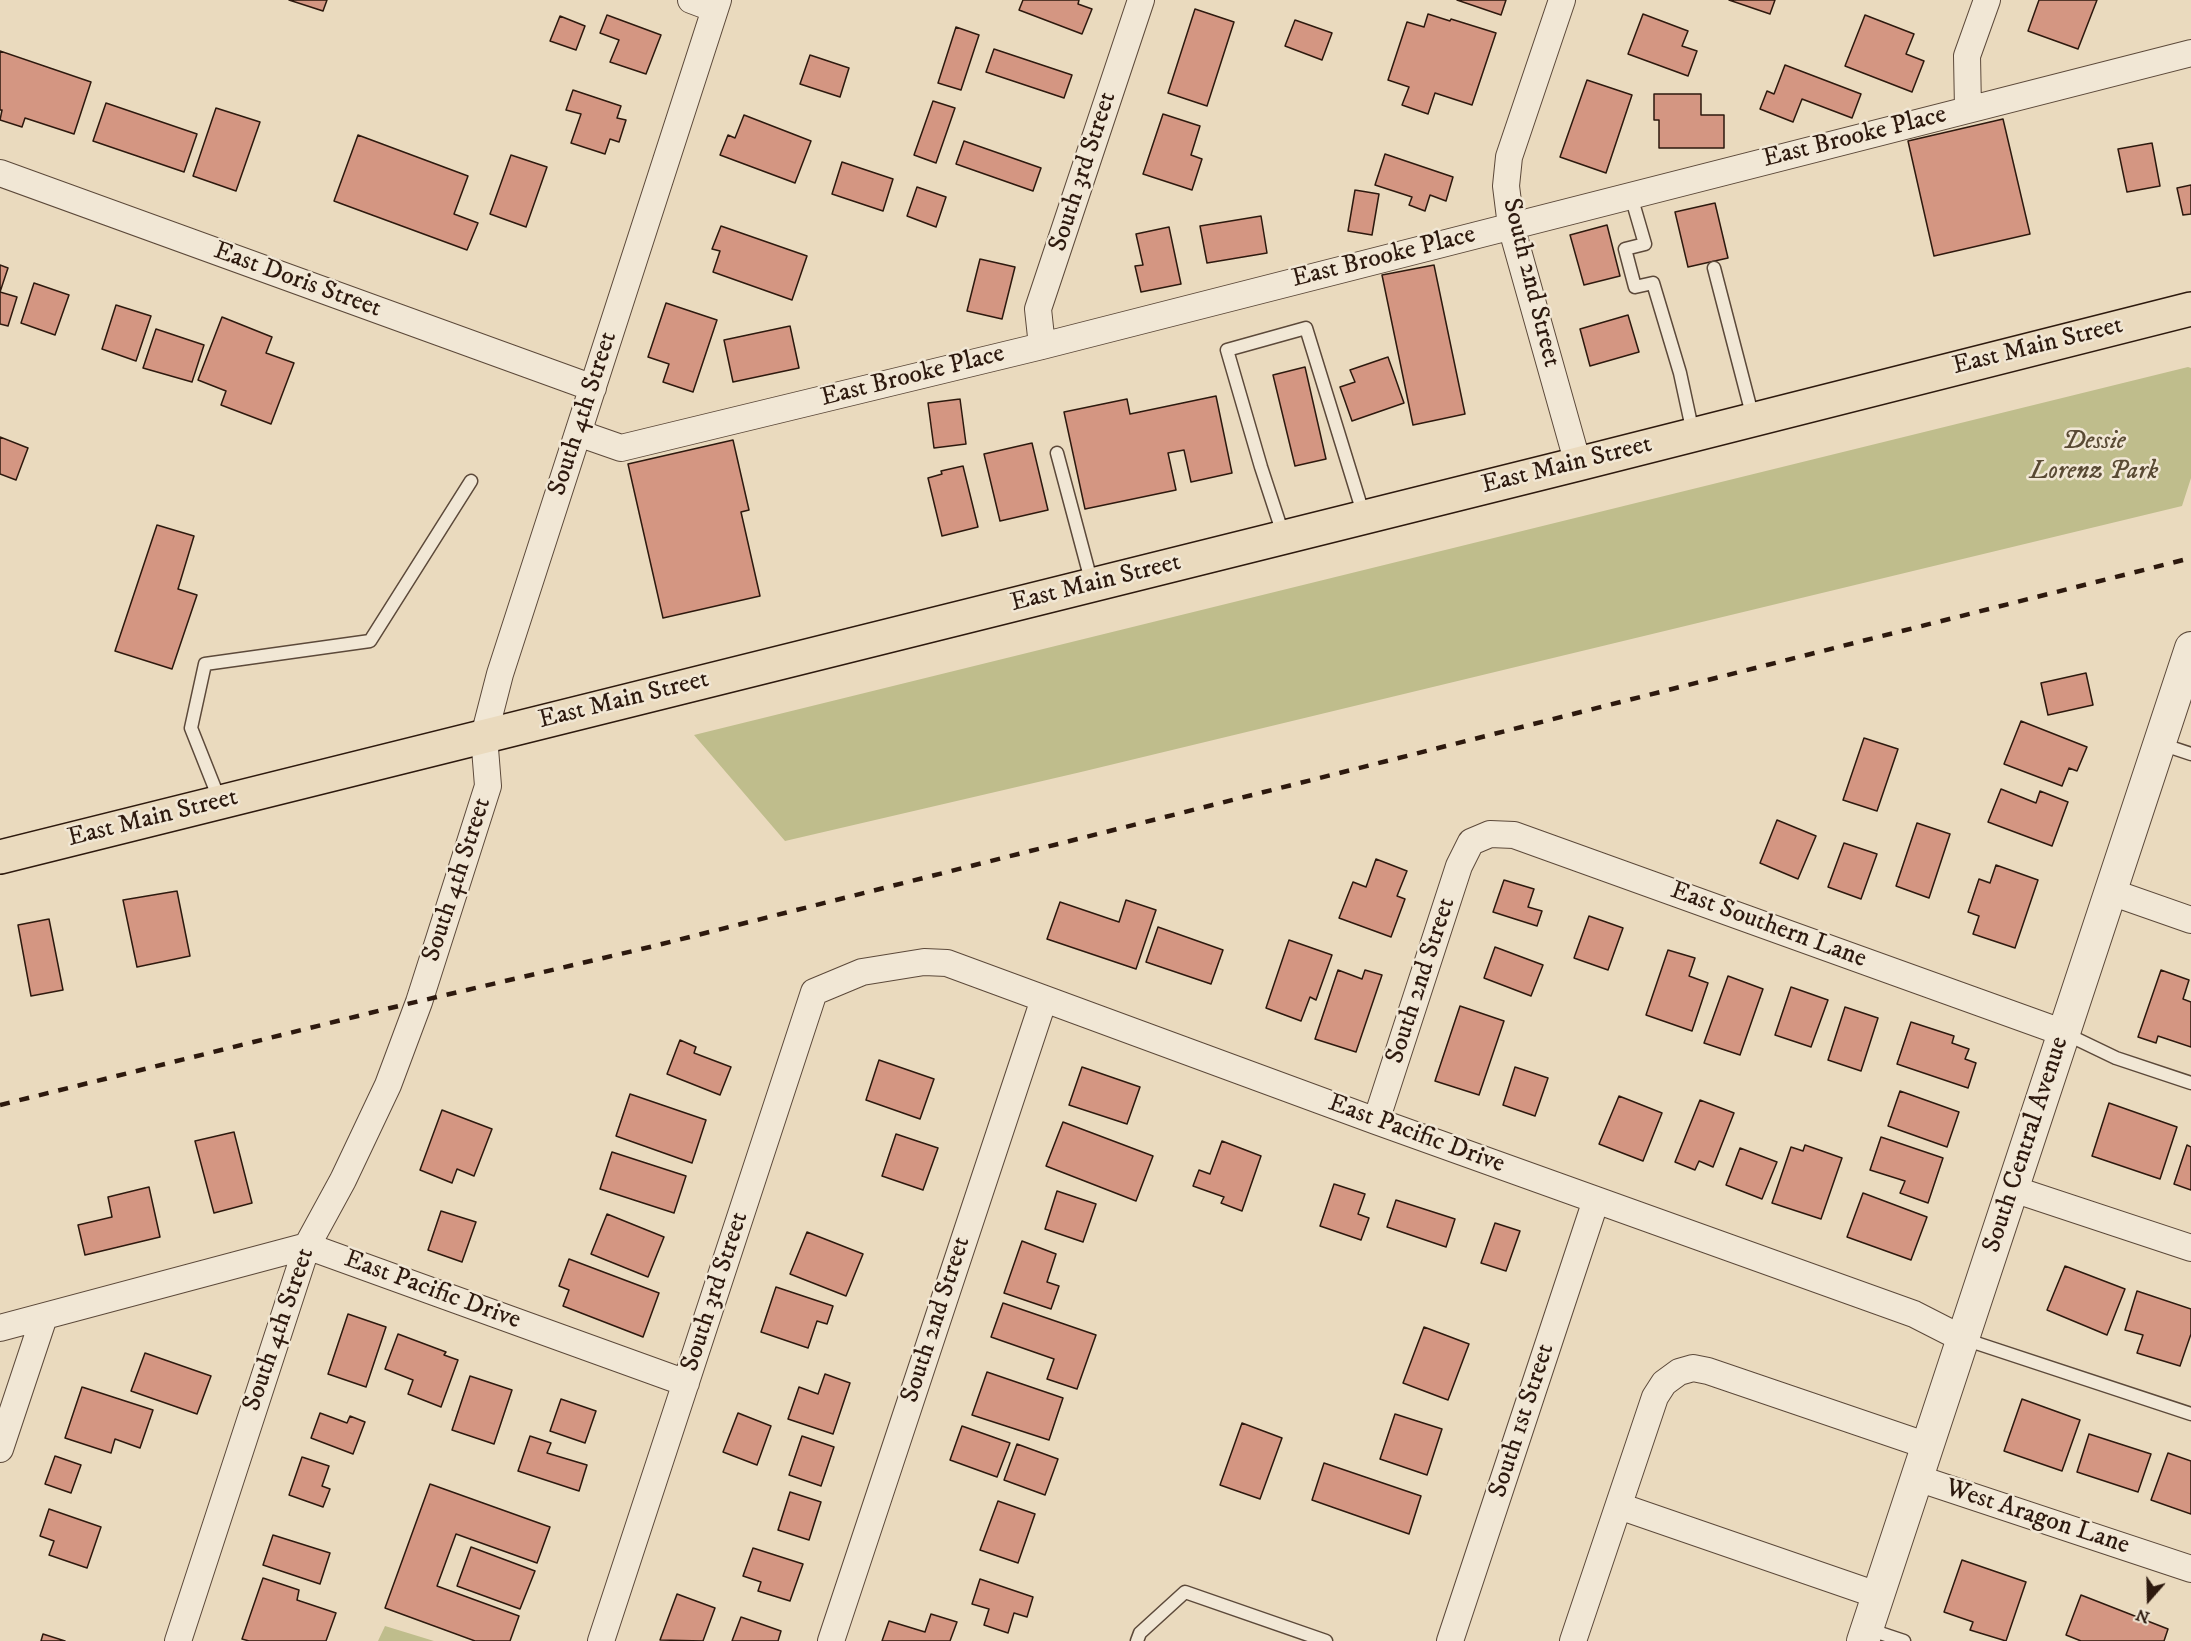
<!DOCTYPE html>
<html>
<head>
<meta charset="utf-8">
<style>
  body { margin:0 }
  #map { position:relative; width:2191px; height:1641px; overflow:hidden; background:#eadabe; font-family:"IM FELL DW Pica",serif }
  canvas { display:block }
  .north { position:absolute; left:2119px; top:1569px; width:60px; height:60px; -webkit-text-stroke:4px #f1e7d5; paint-order:stroke; rotate:200deg; font-size:16px; font-weight:700; line-height:24px; text-align:center; color:#2d190e }
  .north::after { content:''; display:block; margin:auto; width:21px; height:27px; background:#2d190e; clip-path:polygon(50% 0,100% 100%,50% 72%,0 100%) }
</style>
</head>
<body>
<div id="map">
<canvas width="2191" height="1641"></canvas>
<div class="north">N</div>
</div>
<script>
const context = document.querySelector('canvas').getContext('2d');
context.lineJoin = 'round';
function fill(path, color) {
  context.fillStyle = color;
  context.fill(path, 'evenodd');
}
function toPath(rows) {
  const path = new Path2D();
  for (const r of rows) {
    path.moveTo(r[0], r[1]);
    for (let i = 2; i < r.length; i += 2) path.lineTo(r[i], r[i + 1]);
  }
  return path;
}
function trace(path, color, width, dash) {
  context.strokeStyle = color;
  context.lineWidth = width;
  context.lineCap = dash ? 'butt' : 'round';
  context.setLineDash(dash || []);
  context.stroke(path);
}
function label(font, color, halo, rows, align = 'center') {
  context.font = font + ' "IM FELL DW Pica",serif';
  context.lineWidth = 5;
  context.setLineDash([]);
  context.textBaseline = 'middle';
  context.strokeStyle = halo;
  context.fillStyle = color;
  for (const [text, x, y, turn = 0] of rows) {
    context.save();
    context.translate(x, y);
    context.rotate((+turn || 0) * Math.PI / 180);
    context.textAlign = isNaN(turn) ? turn : align;
    if (halo) context.strokeText(text, 0, 0);
    context.fillText(text, 0, 0);
    context.restore();
  }
}
fill(toPath([
  [2188,367,2191,368,2191,478,2182,506,1081,772,785,841,694,735],
  [385,1626,434,1641,378,1641]
]), '#bfbd8c');
const building = toPath([
  [289,0,327,0,323,11,289,0],
  [1023,0,1079,0,1078,4,1092,9,1082,34,1019,10,1023,0],
  [1457,0,1506,0,1501,15,1457,0],
  [1729,0,1775,0,1770,14,1729,0],
  [2039,0,2097,0,2078,49,2028,31,2039,0],
  [1195,9,1234,22,1207,106,1168,93,1195,9],
  [1428,14,1450,21,1451,19,1496,33,1472,105,1435,93,1428,114,1402,105,1409,87,1388,80,1407,22,1424,27,1428,14],
  [1643,14,1688,31,1682,46,1697,51,1688,76,1628,54,1643,14],
  [607,15,661,35,646,74,610,62,619,40,600,33,607,15],
  [1865,15,1914,34,1906,54,1924,61,1912,92,1845,66,1865,15],
  [560,16,585,26,576,50,550,41,560,16],
  [1295,20,1332,33,1322,60,1285,46,1295,20],
  [956,27,979,35,961,90,938,83,956,27],
  [994,49,1072,75,1064,98,986,72,994,49],
  [0,51,91,82,74,134,25,118,22,127,0,120,2,110,0,110,0,51],
  [810,55,849,68,840,97,800,84,810,55],
  [1785,65,1861,94,1852,118,1802,99,1793,122,1760,109,1767,91,1774,94,1785,65],
  [1587,80,1632,95,1606,173,1560,157,1587,80],
  [573,90,621,106,617,118,626,120,619,142,610,139,605,154,571,143,581,114,566,110,573,90],
  [1654,94,1701,94,1701,115,1724,115,1724,148,1659,148,1659,120,1654,120,1654,94],
  [933,101,955,108,936,163,914,155,933,101],
  [106,103,197,134,184,172,93,141,106,103],
  [216,108,260,122,236,191,193,176,216,108],
  [1163,114,1200,126,1191,155,1202,159,1192,190,1143,174,1163,114],
  [744,115,811,141,795,183,720,155,728,135,735,138,744,115],
  [2003,119,2030,234,1934,256,1908,141,2003,119],
  [358,135,468,176,454,214,478,223,467,250,334,201,358,135],
  [964,141,1041,168,1033,191,956,164,964,141],
  [2152,143,2160,186,2127,192,2118,149,2152,143],
  [1385,154,1453,177,1446,201,1430,195,1425,211,1409,205,1412,197,1375,185,1385,154],
  [511,155,547,167,526,227,490,214,511,155],
  [842,162,893,179,883,211,832,194,842,162],
  [2191,185,2191,214,2183,215,2177,188,2191,185],
  [917,187,946,197,936,227,907,216,917,187],
  [1355,190,1379,194,1372,235,1348,231,1355,190],
  [1715,203,1728,258,1688,267,1675,212,1715,203],
  [1261,216,1267,253,1207,263,1200,226,1261,216],
  [1607,225,1620,276,1584,285,1570,235,1607,225],
  [721,226,807,256,792,300,713,272,720,251,712,249,721,226],
  [1169,227,1181,284,1141,292,1135,266,1143,265,1136,234,1169,227],
  [980,259,1015,267,1002,319,967,311,980,259],
  [0,265,8,268,0,292,17,297,8,326,0,324,0,265],
  [1434,265,1465,414,1413,425,1382,275,1434,265],
  [34,283,69,295,55,335,21,323,34,283],
  [666,303,717,320,693,392,663,382,669,364,648,357,666,303],
  [116,305,151,316,136,361,102,349,116,305],
  [1628,315,1639,352,1590,366,1580,329,1628,315],
  [222,317,272,337,266,353,294,363,271,424,221,405,226,391,198,380,222,317],
  [790,326,799,368,733,382,724,340,790,326],
  [156,329,204,345,192,382,143,368,156,329],
  [1388,357,1404,403,1352,421,1340,387,1355,382,1350,370,1388,357],
  [1305,367,1326,459,1295,466,1273,375,1305,367],
  [1216,396,1232,473,1191,482,1184,450,1168,453,1176,490,1085,509,1064,412,1127,399,1130,414,1216,396],
  [960,399,966,444,934,448,928,403,960,399],
  [0,437,28,448,16,480,0,474,0,437],
  [733,440,749,510,741,512,760,596,663,618,628,464,733,440],
  [1032,443,1048,510,1000,521,984,454,1032,443],
  [963,466,978,527,942,536,928,478,942,474,941,471,963,466],
  [157,525,194,536,178,589,197,595,172,669,115,651,157,525],
  [2086,673,2093,705,2048,715,2041,683,2086,673],
  [2021,721,2087,747,2077,771,2069,768,2062,786,2004,764,2021,721],
  [1864,738,1898,749,1877,811,1843,800,1864,738],
  [2001,789,2036,803,2040,791,2068,802,2052,846,1988,822,2001,789],
  [1777,820,1816,836,1798,879,1760,863,1777,820],
  [1917,823,1950,834,1929,898,1896,886,1917,823],
  [1844,843,1877,854,1861,899,1828,887,1844,843],
  [1376,859,1407,871,1397,896,1405,899,1391,937,1339,918,1353,882,1366,887,1376,859],
  [1996,865,2038,880,2015,948,1973,934,1979,916,1968,912,1979,879,1990,883,1996,865],
  [1504,880,1534,889,1528,907,1542,911,1537,926,1493,912,1504,880],
  [177,891,190,956,137,967,123,900,177,891],
  [1126,900,1156,910,1136,969,1047,939,1060,902,1119,922,1126,900],
  [1589,916,1623,928,1608,970,1574,958,1589,916],
  [49,919,63,990,31,996,18,925,49,919],
  [1158,927,1223,950,1211,984,1146,962,1158,927],
  [1289,940,1332,955,1316,1000,1310,997,1301,1021,1266,1008,1289,940],
  [1495,947,1543,965,1531,996,1484,978,1495,947],
  [1668,950,1695,958,1689,976,1708,983,1692,1031,1646,1015,1668,950],
  [1338,970,1362,979,1365,970,1382,975,1356,1052,1315,1039,1338,970],
  [2161,970,2189,980,2183,999,2191,1002,2191,1047,2158,1036,2156,1043,2138,1037,2161,970],
  [1728,976,1763,989,1740,1055,1704,1043,1728,976],
  [1791,987,1828,1000,1811,1047,1775,1035,1791,987],
  [1460,1006,1504,1021,1479,1095,1435,1081,1460,1006],
  [1845,1007,1878,1018,1861,1071,1828,1060,1845,1007],
  [1911,1022,1954,1036,1952,1043,1969,1049,1965,1059,1976,1063,1968,1088,1897,1064,1911,1022],
  [680,1040,696,1047,694,1053,731,1067,720,1095,667,1074,680,1040],
  [879,1060,934,1079,920,1119,866,1100,879,1060],
  [1082,1067,1140,1087,1127,1124,1069,1105,1082,1067],
  [1515,1067,1548,1078,1535,1116,1503,1105,1515,1067],
  [1900,1091,1959,1112,1947,1147,1888,1126,1900,1091],
  [630,1094,706,1120,692,1163,616,1136,630,1094],
  [1619,1096,1662,1113,1643,1161,1599,1144,1619,1096],
  [1700,1100,1734,1113,1713,1167,1699,1161,1695,1170,1675,1162,1700,1100],
  [2109,1103,2177,1127,2160,1179,2092,1156,2109,1103],
  [442,1110,492,1129,474,1176,457,1169,452,1183,420,1170,442,1110],
  [1063,1122,1153,1156,1136,1201,1046,1166,1063,1122],
  [234,1132,252,1203,214,1213,195,1141,234,1132],
  [896,1134,938,1148,923,1190,882,1176,896,1134],
  [1881,1137,1943,1158,1928,1203,1900,1193,1905,1181,1870,1170,1881,1137],
  [1222,1141,1261,1156,1242,1211,1221,1203,1224,1197,1193,1186,1199,1170,1210,1174,1222,1141],
  [1805,1145,1842,1158,1821,1219,1772,1203,1791,1147,1803,1151,1805,1145],
  [2187,1145,2191,1147,2191,1190,2174,1184,2187,1145],
  [1740,1148,1777,1162,1762,1199,1726,1185,1740,1148],
  [612,1152,686,1176,674,1213,600,1189,612,1152],
  [1334,1184,1365,1194,1358,1214,1369,1218,1361,1240,1320,1226,1334,1184],
  [149,1187,160,1237,85,1255,78,1225,112,1217,108,1197,149,1187],
  [1057,1191,1096,1204,1083,1242,1045,1229,1057,1191],
  [1863,1193,1927,1217,1911,1260,1847,1237,1863,1193],
  [1396,1200,1455,1219,1446,1247,1387,1227,1396,1200],
  [441,1211,476,1222,462,1262,428,1250,441,1211],
  [607,1214,664,1237,648,1277,591,1254,607,1214],
  [1495,1223,1520,1231,1506,1271,1481,1263,1495,1223],
  [807,1232,863,1254,846,1296,790,1274,807,1232],
  [1022,1241,1056,1254,1047,1282,1059,1286,1051,1309,1004,1293,1022,1241],
  [569,1259,659,1293,643,1337,563,1306,569,1290,559,1286,569,1259],
  [2065,1266,2125,1289,2107,1335,2047,1310,2065,1266],
  [776,1287,833,1306,827,1324,817,1321,808,1348,761,1332,776,1287],
  [2137,1291,2191,1309,2191,1334,2180,1366,2137,1353,2143,1335,2125,1330,2137,1291],
  [1003,1303,1096,1335,1077,1389,1047,1379,1054,1359,991,1337,1003,1303],
  [348,1314,386,1327,366,1387,328,1374,348,1314],
  [1424,1327,1469,1344,1448,1400,1403,1383,1424,1327],
  [398,1334,446,1352,444,1355,458,1360,441,1407,408,1394,413,1380,385,1369,398,1334],
  [145,1353,211,1376,197,1414,131,1391,145,1353],
  [987,1372,1063,1398,1049,1440,972,1415,987,1372],
  [825,1374,850,1383,833,1434,788,1419,799,1387,818,1394,825,1374],
  [470,1376,512,1390,494,1444,452,1430,470,1376],
  [82,1387,153,1410,140,1448,115,1439,111,1453,65,1438,82,1387],
  [561,1399,596,1411,585,1443,550,1431,561,1399],
  [2022,1399,2080,1420,2062,1471,2004,1451,2022,1399],
  [320,1413,347,1423,350,1416,365,1422,353,1454,311,1438,320,1413],
  [738,1413,771,1426,757,1465,723,1452,738,1413],
  [1395,1414,1442,1429,1427,1475,1380,1459,1395,1414],
  [1242,1423,1282,1438,1260,1499,1220,1485,1242,1423],
  [962,1426,1010,1443,997,1477,950,1460,962,1426],
  [2089,1434,2151,1454,2138,1492,2077,1472,2089,1434],
  [530,1436,551,1443,547,1453,587,1465,579,1491,518,1471,530,1436],
  [802,1436,834,1447,821,1486,789,1475,802,1436],
  [1017,1444,1058,1459,1045,1495,1004,1480,1017,1444],
  [2168,1453,2191,1461,2191,1514,2151,1500,2168,1453],
  [55,1456,81,1465,71,1493,45,1484,55,1456],
  [302,1457,329,1466,322,1486,330,1489,323,1507,289,1495,302,1457],
  [1324,1463,1421,1496,1409,1534,1312,1500,1324,1463],
  [430,1484,550,1527,537,1563,456,1534,437,1586,519,1616,510,1641,475,1641,385,1608,430,1484],
  [790,1492,821,1502,809,1540,778,1530,790,1492],
  [998,1501,1035,1514,1018,1563,980,1550,998,1501],
  [49,1509,101,1527,87,1568,49,1555,54,1541,40,1536,49,1509],
  [273,1535,330,1553,320,1584,263,1565,273,1535],
  [471,1547,535,1571,520,1609,457,1586,471,1547],
  [753,1548,803,1564,790,1601,758,1591,761,1582,743,1576,753,1548],
  [1962,1560,2026,1582,2006,1641,1970,1630,1973,1622,1944,1612,1962,1560],
  [263,1578,299,1590,297,1600,336,1613,326,1641,249,1641,242,1639,263,1578],
  [980,1579,1033,1597,1027,1617,1014,1613,1008,1633,984,1625,989,1609,972,1604,980,1579],
  [677,1594,715,1608,703,1641,660,1640,677,1594],
  [2081,1595,2168,1629,2164,1641,2081,1641,2066,1635,2081,1595],
  [931,1614,957,1622,950,1641,882,1641,889,1621,925,1632,931,1614],
  [741,1617,781,1631,778,1641,732,1641,741,1617],
  [43,1634,65,1641,41,1641,43,1634]
]);
fill(building, '#d49682');
trace(building, '#2d190e', 1.5);
const service = toPath([
  [1631,196,1645,244,1625,249,1635,287,1653,283,1680,373,1693,433],
  [1714,268,1753,418],
  [1057,453,1092,584],
  [1284,537,1261,467,1227,350,1306,328,1364,516],
  [2161,744,2191,754],
  [220,801,191,728,205,664,370,641,471,481],
  [2064,1033,2116,1058,2191,1083],
  [1964,1339,2191,1414],
  [1868,1629,1904,1641],
  [1137,1641,1140,1633,1185,1592,1326,1641]
]);
const minor = toPath([
  [691,0,715,9],
  [1562,0,1509,157,1506,186,1511,226,1578,464],
  [1968,109,1967,56,1987,0],
  [0,173,593,388],
  [1042,346,1038,309,1141,0],
  [578,433,621,448,1042,346,2191,53],
  [2111,892,2191,920],
  [1376,1121,1459,866,1471,842,1490,834,1514,835,2064,1033],
  [2013,1189,2191,1248],
  [0,1328,307,1246,686,1383],
  [0,1449,44,1317],
  [1917,1478,2191,1569],
  [1619,1506,1877,1595],
  [178,1641,307,1246,343,1180,388,1085,419,1002,488,786,484,736,500,674,718,0],
  [601,1641,814,992,862,972,924,962,947,963,1376,1121,1914,1314,1963,1339],
  [831,1641,1044,999],
  [1450,1641,1596,1200],
  [1573,1641,1655,1397,1664,1383,1679,1372,1693,1368,1708,1371,1928,1446]
]);
const tertiary = toPath([
  [1863,1641,2191,648]
]);
const primary = toPath([
  [0,857,1578,464,2191,309]
]);
trace(service, '#5c493a', 15);
trace(minor, '#5c493a', 28);
trace(tertiary, '#5c493a', 34);
trace(primary, '#2d190e', 36);
trace(service, '#f1e7d5', 12);
trace(minor, '#f1e7d5', 26);
trace(tertiary, '#f1e7d5', 32);
trace(primary, '#eadabe', 33);
trace(toPath([
  [0,1105,386,1009,650,947,2191,558]
]), '#2d190e', 4.5, [10, 10]);
label('26px', '#2d190e', '#f1e7d5', [
  ["East Brooke Place",1855,138,-14],
  ["South 3rd Street",1084,172,-72],
  ["East Brooke Place",1384,258,-14],
  ["East Doris Street",297,281,20],
  ["South 2nd Street",1530,283,76],
  ["East Main Street",2038,347,-14],
  ["East Brooke Place",913,377,-14],
  ["South 4th Street",584,414,-72],
  ["East Main Street",1567,466,-14],
  ["East Main Street",1096,584,-14],
  ["East Main Street",624,701,-14],
  ["East Main Street",153,819,-14],
  ["South 4th Street",458,880,-72],
  ["East Southern Lane",1768,926,20],
  ["South 2nd Street",1422,981,-72],
  ["East Pacific Drive",1416,1135,20],
  ["South Central Avenue",2027,1145,-72],
  ["East Pacific Drive",432,1291,20],
  ["South 3rd Street",716,1292,-72],
  ["South 2nd Street",937,1320,-72],
  ["South 4th Street",280,1330,-71],
  ["South 1st Street",1523,1421,-72],
  ["West Aragon Lane",2037,1518,18]
]);
label('italic 26px', '#594a34', '#f1e7d5', [
  ["Dessie",2094,443],
  ["Lorenz Park",2094,473]
]);
</script>
</body>
</html>
